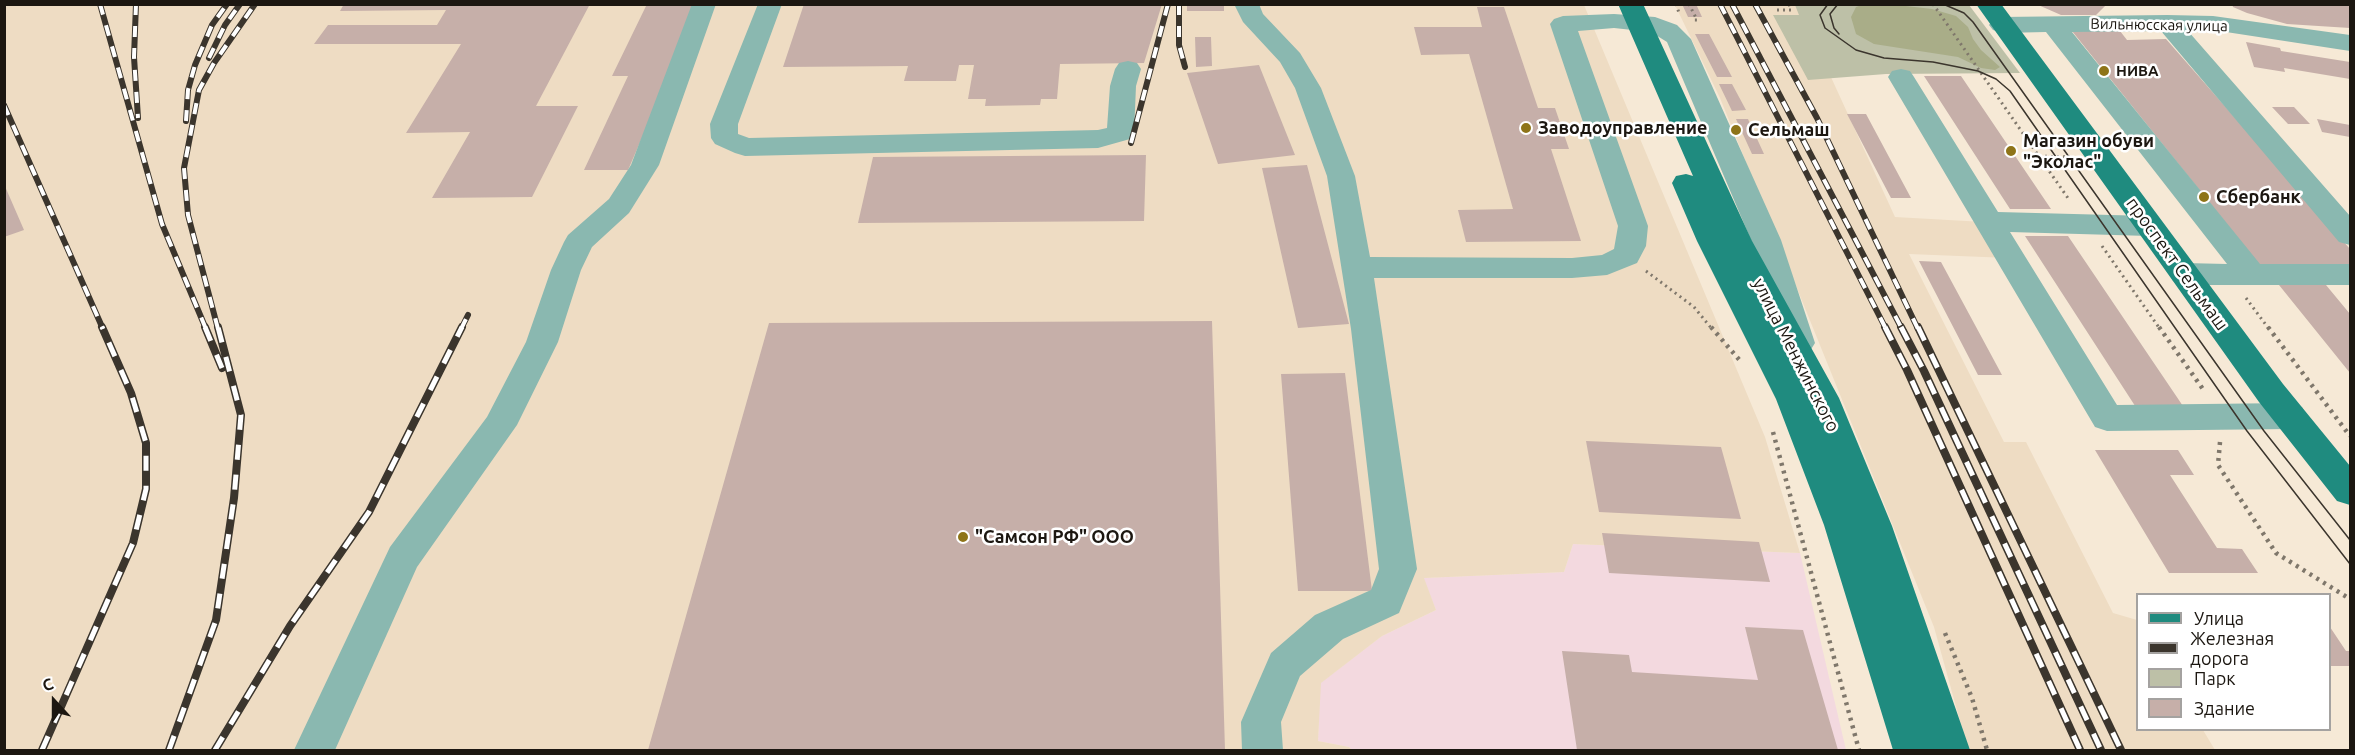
<!DOCTYPE html>
<html>
<head>
<meta charset="utf-8">
<style>
  body { margin:0 }
  #map { position:relative; width:2355px; height:755px; overflow:hidden; background:#f6e9d6; font-family:Ubuntu,sans-serif }
  canvas { display:block }
  .frame { position:absolute; inset:0; border:6px solid #1c1711; pointer-events:none }
  .legend { position:absolute; left:2136px; top:593px; width:195px; height:138px; box-sizing:border-box; background:#fff; border:2px solid #a4a2a0; margin:0; padding:8px 10px; list-style:none; font-size:18px; color:#1c1711 }
  .legend li { display:flex; align-items:center; gap:12px; height:30px }
  .legend b { width:30px; border:2px solid #a4a2a0 }
  .north { position:absolute; left:24px; top:671px; width:60px; height:60px; -webkit-text-stroke:4px #fff; paint-order:stroke; rotate:339deg; font-size:16px; font-weight:700; line-height:24px; text-align:center; color:#1c1711 }
  .north::after { content:''; display:block; margin:auto; width:21px; height:27px; background:#1c1711; clip-path:polygon(50% 0,100% 100%,50% 72%,0 100%) }
</style>
</head>
<body>
<div id="map">
<canvas width="2355" height="755"></canvas>
<div class="frame"></div>
<ul class="legend">
<li><b style="height:8px;background:#1f8b7f"></b>Улица</li>
<li><b style="height:8px;background:#3b352d"></b>Железная дорога</li>
<li><b style="height:16px;background:#bdc0a7"></b>Парк</li>
<li><b style="height:16px;background:#c6afa9"></b>Здание</li>
</ul>
<div class="north">С</div>
</div>
<script>
const context = document.querySelector('canvas').getContext('2d');
context.lineJoin = 'round';
function fill(path, color) {
  context.fillStyle = color;
  context.fill(path, 'evenodd');
}
function toPath(rows) {
  const path = new Path2D();
  for (const r of rows) {
    path.moveTo(r[0], r[1]);
    for (let i = 2; i < r.length; i += 2) path.lineTo(r[i], r[i + 1]);
  }
  return path;
}
function trace(path, color, width, dash) {
  context.strokeStyle = color;
  context.lineWidth = width;
  context.lineCap = dash ? 'butt' : 'round';
  context.setLineDash(dash || []);
  context.stroke(path);
}
function label(font, color, halo, rows, align = 'center') {
  context.font = font + ' Ubuntu,sans-serif';
  context.lineWidth = 5;
  context.setLineDash([]);
  context.textBaseline = 'middle';
  context.strokeStyle = halo;
  context.fillStyle = color;
  for (const [text, x, y, turn = 0] of rows) {
    context.save();
    context.translate(x, y);
    context.rotate((+turn || 0) * Math.PI / 180);
    context.textAlign = isNaN(turn) ? turn : align;
    if (halo) context.strokeText(text, 0, 0);
    context.fillText(text, 0, 0);
    context.restore();
  }
}
fill(toPath([
  [1573,544,1800,553,1846,750,1352,750,1349,747,1318,741,1320,683,1382,636,1436,610,1423,578,1564,572]
]), '#f3d9df');
fill(toPath([
  [4,5,1584,5,1765,437,1800,553,1573,544,1564,572,1424,578,1436,610,1382,636,1321,683,1318,741,1349,747,1352,750,5,750],
  [1675,5,1798,5,1895,217,1984,222,2009,258,1909,254,2004,442,2026,442,2113,613,2137,620,2138,730,2203,730,2215,750,1968,750,1934,627,1720,98]
]), '#eedcc3');
fill(toPath([
  [1795,5,1969,5,2020,73,1886,74,1808,80,1773,15,1799,15]
]), '#bdc0a7');
fill(toPath([
  [1865,4,1897,5,1932,9,1956,16,1968,27,1973,39,1981,50,2000,67,1995,70,1981,68,1958,57,1874,44,1856,34,1851,17,1856,7]
]), '#a9ad88');
fill(toPath([
  [344,4,590,4,536,106,578,106,532,197,432,198,470,132,406,133,461,44,314,44,328,25,437,25,446,10,340,11],
  [647,4,700,4,628,170,584,170,628,76,612,76],
  [804,4,1162,4,1144,63,1060,64,1057,99,1041,99,1040,105,985,106,986,99,968,99,974,65,959,65,956,81,904,81,908,66,783,67],
  [1187,4,1224,4,1224,11,1187,11],
  [1682,4,1696,4,1702,17,1688,17],
  [2036,4,2107,4,2096,15,2061,15],
  [2232,4,2350,4,2350,28,2287,24,2247,13,2233,7],
  [1477,7,1504,7,1538,108,1555,108,1569,149,1551,149,1581,241,1466,242,1458,210,1513,209,1469,54,1421,55,1414,27,1482,27],
  [2072,31,2120,31,2127,40,2166,39,2350,249,2350,264,2317,264,2320,267,2261,267],
  [1695,34,1709,34,1732,77,1717,77],
  [1195,37,1211,37,1212,66,1196,67],
  [2246,42,2280,48,2281,51,2350,62,2350,79,2284,68,2285,72,2254,67],
  [1259,65,1295,155,1218,164,1187,73],
  [1924,76,1961,76,2051,209,2010,209],
  [1719,84,1732,84,1746,110,1732,111],
  [2272,107,2294,107,2310,124,2288,124],
  [1847,114,1866,114,1911,198,1891,198],
  [1736,119,1748,119,1764,154,1752,154],
  [2317,119,2350,125,2350,137,2322,132],
  [1146,155,1144,221,858,223,873,157],
  [1307,165,1349,324,1298,328,1262,168],
  [4,184,24,230,4,237],
  [2025,236,2068,236,2187,412,2139,412],
  [1919,261,1941,262,2002,375,1978,375],
  [2279,285,2326,285,2350,314,2350,373],
  [1212,321,1225,750,648,750,769,323],
  [1345,373,1372,591,1298,591,1281,374],
  [1586,441,1721,447,1741,519,1599,512],
  [2095,450,2178,450,2194,475,2170,475,2217,548,2242,549,2258,573,2169,573],
  [1602,533,1759,542,1770,582,1609,573],
  [1745,627,1803,630,1838,750,1577,750,1562,651,1629,655,1632,672,1758,680],
  [2330,627,2346,651,2350,651,2350,666,2330,666]
]), '#c6afa9');
trace(toPath([
  [1676,4,1679,13],
  [1689,4,1697,20,1691,20],
  [1933,4,2070,201],
  [1777,10,1791,10,1789,4],
  [2039,156,2070,157],
  [2102,246,2160,329],
  [1646,271,1694,307,1712,329],
  [2246,298,2269,329]
]), '#7f776b', 3, [2, 4]);
trace(toPath([
  [1711,327,1742,363],
  [2159,327,2205,392],
  [2268,327,2350,436],
  [1773,432,1859,750],
  [2220,442,2218,465,2276,553,2350,599],
  [1945,633,1972,698,1987,750]
]), '#7f776b', 4.5, [3, 5]);
fill(toPath([
  [692,4,716,4,659,165,629,213,592,247,581,270,558,342,517,425,417,567,335,750,294,750,390,547,487,417,526,342,551,270,564,242,568,235,609,199,631,165,692,4],
  [758,4,782,4,738,124,738,134,749,138,1098,130,1107,128,1110,86,1115,69,1119,63,1128,61,1137,63,1141,69,1136,86,1134,133,1130,139,1098,148,745,156,735,153,715,144,711,138,710,124,758,4],
  [1234,4,1259,4,1263,14,1300,53,1321,88,1355,176,1370,257,1572,258,1602,255,1614,249,1618,226,1550,24,1554,19,1563,16,1614,14,1655,17,1677,25,1691,39,1781,240,1815,343,1810,351,1799,355,1788,351,1783,343,1751,240,1667,42,1651,32,1614,28,1578,31,1648,226,1646,246,1637,263,1607,275,1572,278,1374,278,1417,569,1399,613,1343,639,1300,676,1281,722,1283,750,1242,750,1241,722,1271,653,1315,615,1371,590,1379,569,1351,329,1327,176,1295,88,1280,62,1243,22,1234,4],
  [2167,15,2213,16,2350,35,2350,51,2213,30,2188,31,2350,216,2350,245,2339,242,2161,31,2072,32,2260,264,2350,264,2350,285,2184,285,2173,281,2169,274,2173,267,2184,263,2227,264,2046,32,2002,33,1993,30,1989,25,1993,20,2002,17,2167,15],
  [1901,69,1910,71,1914,77,1998,212,2149,216,2159,219,2164,226,2159,233,2149,236,2010,232,2117,405,2290,403,2302,407,2307,416,2302,425,2290,429,2107,431,2095,427,1888,77,1892,71,1901,69]
]), '#8ab8b0');
fill(toPath([
  [1618,4,1643,4,1752,241,1839,398,1892,526,1970,750,1893,750,1824,525,1776,399,1697,241,1672,183,1676,176,1686,174,1693,176,1618,4],
  [1976,4,2001,4,2283,384,2350,466,2350,505,2337,501,2259,402,1976,4]
]), '#1f8b7f');
trace(toPath([
  [1828,4,1820,15,1825,28,1856,50,1884,58,1933,62,1978,71,1996,79,2010,91,2247,431,2350,564],
  [1838,4,1830,14,1834,28,1839,34],
  [1943,4,1964,13,1973,22,2264,431,2350,540]
]), '#3b352d', 1.5);
const railFar1 = toPath([
  [100,4,162,224,206,329],
  [136,4,134,57,138,118],
  [1179,4,1179,45,1185,67],
  [1720,4,1886,329],
  [1732,4,1902,329],
  [1755,4,1817,118,1918,329],
  [209,58,225,25,240,4],
  [4,105,103,329],
  [186,121,188,90,195,65,212,25,227,4],
  [1131,143,1168,4],
  [218,329,188,215,184,168,199,90,214,63,255,4],
  [461,329,468,315]
]);
const rail = toPath([
  [205,327,222,368],
  [1885,327,1907,370,2080,750],
  [1901,327,1924,371,2101,750],
  [1918,327,2121,750],
  [42,750,133,543,146,489,146,443,131,393,102,327],
  [169,750,216,620,234,498,241,415,218,327],
  [215,750,290,626,369,512,462,327]
]);
trace(railFar1, '#3b352d', 6);
trace(rail, '#3b352d', 8);
trace(railFar1, '#fff', 4, [11]);
trace(rail, '#fff', 5, [15]);
for (const [x, y, r, color] of [
  [2104,71,6,"#8e7418"],
  [1526,128,6,"#8e7418"],
  [1736,130,6,"#8e7418"],
  [2011,151,6,"#8e7418"],
  [2204,197,6,"#8e7418"],
  [963,537,6,"#8e7418"]
]) {
  const dot = new Path2D();
  dot.arc(x, y, r, 0, 2 * Math.PI);
  context.fillStyle = color;
  context.fill(dot);
  trace(dot, '#fff', 2);
}
label('15px', '#1c1711', '#fff', [
  ["Вильнюсская улица",2159,25,1]
]);
label('bold 15px', '#1c1711', '#fff', [
  ["НИВА",2116,71]
], 'left');
label('bold 18px', '#1c1711', '#fff', [
  ["Заводоуправление",1538,128],
  ["Сельмаш",1748,130],
  ["Магазин обуви",2023,141],
  ["\"Эколас\"",2023,162],
  ["Сбербанк",2216,197],
  ["\"Самсон РФ\" ООО",975,537]
], 'left');
label('18px', '#1c1711', '#fff', [
  ["проспект Сельмаш",2177,264,54],
  ["улица Менжинского",1796,355,63]
]);
</script>
</body>
</html>
